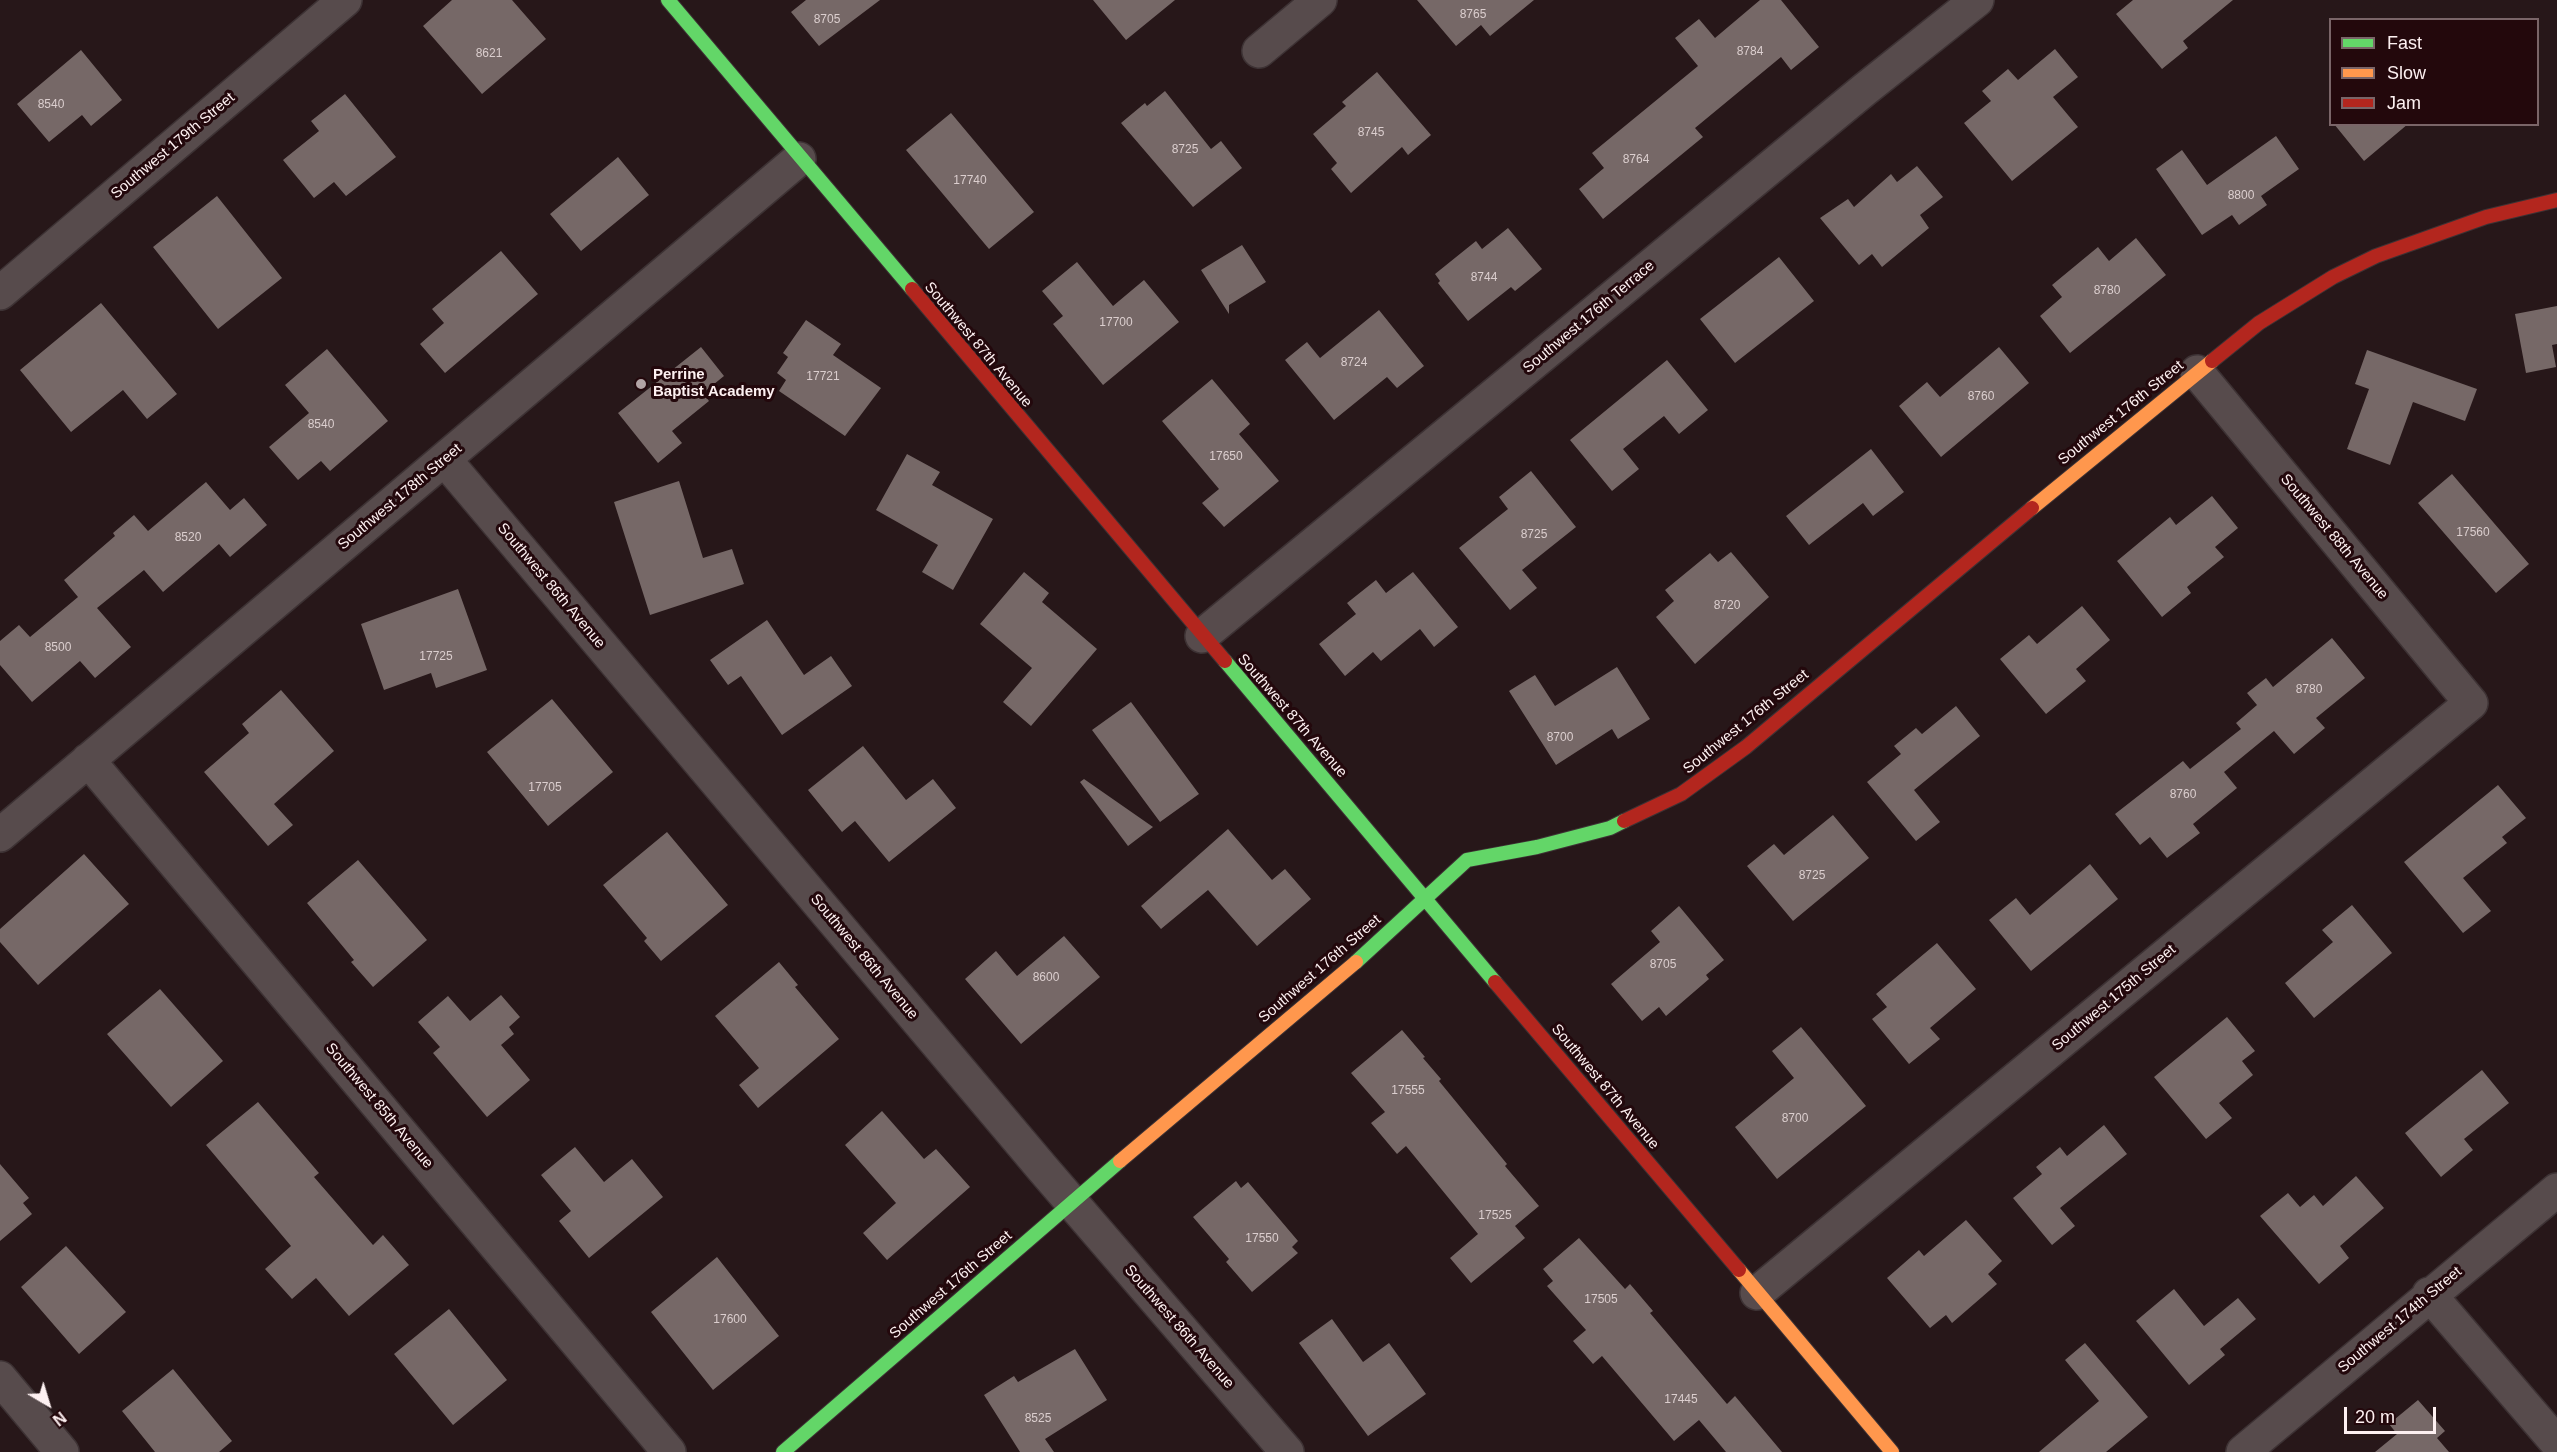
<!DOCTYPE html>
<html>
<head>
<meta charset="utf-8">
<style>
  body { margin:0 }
  #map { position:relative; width:2557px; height:1452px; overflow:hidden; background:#271719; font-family:Helvetica,sans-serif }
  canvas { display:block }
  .legend { position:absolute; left:2329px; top:18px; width:210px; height:108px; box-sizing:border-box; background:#23080c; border:2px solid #7a6568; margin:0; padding:8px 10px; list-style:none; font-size:18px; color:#fdf0f1 }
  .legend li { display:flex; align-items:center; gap:12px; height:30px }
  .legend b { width:30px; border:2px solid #7a6568 }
  .north { position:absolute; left:18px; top:1374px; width:60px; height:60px; -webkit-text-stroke:4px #23080c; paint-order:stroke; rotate:142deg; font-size:16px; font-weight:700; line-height:24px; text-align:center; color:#fdf0f1 }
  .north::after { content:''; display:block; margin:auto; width:21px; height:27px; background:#fdf0f1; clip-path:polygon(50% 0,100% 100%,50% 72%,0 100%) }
  .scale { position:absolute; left:2344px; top:1407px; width:92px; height:27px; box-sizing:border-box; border:3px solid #fdf0f1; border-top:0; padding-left:8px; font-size:18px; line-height:21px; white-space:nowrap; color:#fdf0f1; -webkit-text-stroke:4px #23080c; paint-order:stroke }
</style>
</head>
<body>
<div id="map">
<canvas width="2557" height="1452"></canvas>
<ul class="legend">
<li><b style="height:8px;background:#63d668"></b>Fast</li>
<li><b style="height:8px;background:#ff974d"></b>Slow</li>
<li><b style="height:8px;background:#b3261e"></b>Jam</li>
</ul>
<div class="north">N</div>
<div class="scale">20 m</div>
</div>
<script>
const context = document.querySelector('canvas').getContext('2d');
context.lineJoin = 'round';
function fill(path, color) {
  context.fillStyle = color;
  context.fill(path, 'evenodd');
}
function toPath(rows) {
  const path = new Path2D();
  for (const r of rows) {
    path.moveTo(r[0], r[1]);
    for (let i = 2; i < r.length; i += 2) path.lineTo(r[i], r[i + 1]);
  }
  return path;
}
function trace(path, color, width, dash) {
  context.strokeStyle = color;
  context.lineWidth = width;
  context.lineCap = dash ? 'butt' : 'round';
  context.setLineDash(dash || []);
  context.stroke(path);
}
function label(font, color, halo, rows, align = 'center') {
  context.font = font + ' Helvetica,sans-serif';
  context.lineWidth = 6;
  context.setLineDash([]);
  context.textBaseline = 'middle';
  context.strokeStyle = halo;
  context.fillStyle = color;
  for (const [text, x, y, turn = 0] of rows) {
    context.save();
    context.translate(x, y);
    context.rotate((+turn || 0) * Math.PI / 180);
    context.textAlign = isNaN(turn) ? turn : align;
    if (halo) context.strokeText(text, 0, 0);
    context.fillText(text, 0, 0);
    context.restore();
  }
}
fill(toPath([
  [452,0,512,0,546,39,482,94,423,26],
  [806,0,880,0,819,46,791,12],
  [1093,0,1175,0,1126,40],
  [1417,0,1534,0,1490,36,1481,25,1456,46],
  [1760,0,1781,0,1819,47,1791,70,1781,57,1695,128,1703,137,1603,219,1579,189,1604,168,1592,153,1698,66,1675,38,1699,19,1715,38],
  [2133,0,2233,0,2183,41,2188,48,2162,69,2116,14],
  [2055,49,2078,77,2053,97,2078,127,2012,181,1964,123,1991,101,1982,91,2008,69,2018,80],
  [81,50,122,100,91,126,82,115,49,142,17,104],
  [1377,72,1431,135,1408,155,1402,147,1351,193,1331,169,1337,163,1313,134,1346,106,1342,102],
  [1165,91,1211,149,1221,141,1242,168,1193,207,1121,123,1145,103,1147,106],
  [345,94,396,157,346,196,334,182,314,198,283,160,319,131,311,121],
  [951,113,1034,212,989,249,906,150],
  [2334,124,2408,124,2364,161],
  [2276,136,2299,169,2261,196,2267,205,2239,225,2232,215,2202,235,2156,169,2182,150,2207,185],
  [618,157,649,195,581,251,550,214],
  [1917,166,1943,197,1920,215,1929,228,1882,267,1872,254,1859,265,1820,218,1848,199,1854,207,1891,174,1897,182],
  [217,196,282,278,218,329,153,247],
  [1508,228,1542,269,1515,291,1511,287,1468,321,1438,283,1440,281,1435,274,1476,241,1482,249],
  [2136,238,2166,275,2070,353,2040,316,2062,297,2052,285,2098,247,2109,261],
  [1242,245,1266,282,1229,305,1229,314,1201,270],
  [501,251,538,294,445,373,420,344,444,323,432,309],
  [1779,257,1814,301,1735,363,1700,319],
  [1077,262,1113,306,1144,280,1179,322,1103,385,1053,324,1063,316,1042,291],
  [101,303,177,394,147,419,123,390,71,432,20,370],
  [2557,306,2557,344,2552,345,2556,367,2526,373,2515,314],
  [1379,310,1424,366,1397,388,1387,377,1334,420,1285,360,1307,342,1320,358],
  [806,320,841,344,833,355,881,388,845,436,779,391,786,380,777,373,788,357,783,353],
  [701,347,724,376,703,393,709,401,672,431,682,443,658,463,618,413],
  [1999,347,2029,383,1941,457,1899,406,1927,382,1940,397],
  [327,349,388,421,330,471,321,461,298,480,269,447,309,413,285,385],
  [2367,350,2477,389,2465,421,2413,402,2390,465,2347,449,2369,389,2355,384],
  [1667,360,1708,410,1679,434,1664,416,1623,449,1639,469,1612,491,1570,440],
  [1212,379,1250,424,1239,434,1279,481,1224,527,1202,503,1219,489,1162,421],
  [1871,449,1904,492,1873,516,1863,503,1809,545,1786,516],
  [907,454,940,472,932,485,993,519,953,590,922,572,938,545,876,510],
  [1531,471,1576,527,1522,570,1537,588,1510,610,1459,548,1508,509,1499,497],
  [2452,474,2529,564,2496,593,2418,503],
  [679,481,703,558,732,549,744,584,650,615,614,502],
  [206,482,230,510,244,498,267,525,230,557,219,544,163,592,144,570,97,608,131,647,95,678,80,661,32,702,0,665,0,641,19,625,30,637,78,597,64,580,115,536,113,533,134,515,148,531],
  [2212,496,2238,528,2215,547,2224,557,2187,587,2191,593,2162,617,2117,561,2170,517,2176,525],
  [1731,552,1769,597,1695,664,1656,617,1674,601,1665,590,1710,553,1718,562],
  [1024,572,1049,593,1042,602,1097,649,1031,726,1003,702,1032,668,980,624],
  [1413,572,1458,627,1434,647,1420,629,1381,661,1373,652,1345,676,1319,644,1356,614,1347,603,1376,580,1386,593],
  [458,589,487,670,436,688,431,673,384,690,361,624],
  [2082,606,2110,640,2076,669,2086,681,2046,714,2000,659,2029,635,2037,644],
  [767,620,804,675,831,656,852,686,782,735,741,676,728,685,710,660],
  [2332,638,2365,678,2316,718,2325,728,2294,754,2274,731,2224,772,2237,788,2193,824,2200,833,2167,858,2150,837,2140,845,2115,814,2183,761,2190,769,2241,729,2236,723,2257,705,2247,693,2266,678,2273,687],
  [1617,667,1650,719,1618,739,1612,729,1556,765,1509,691,1535,675,1555,706],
  [281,690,334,751,274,804,293,825,268,846,204,772,249,733,242,724],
  [552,699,613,772,548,826,487,752],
  [1131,702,1199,794,1160,822,1092,730],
  [1956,706,1980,736,1914,790,1940,822,1916,841,1867,782,1901,754,1894,746,1916,728,1922,734],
  [863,746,906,800,933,779,956,808,889,862,855,821,842,832,808,790],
  [1084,779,1153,827,1128,846,1080,782],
  [2498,785,2526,818,2502,837,2507,843,2463,878,2491,911,2463,933,2404,862],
  [1833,815,1869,858,1793,921,1747,866,1774,844,1784,855],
  [1228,829,1272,880,1285,869,1311,899,1257,946,1208,890,1161,929,1141,906],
  [667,832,728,905,661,961,644,941,647,938,603,885],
  [84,854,129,904,38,985,0,942,0,929],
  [358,860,427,940,373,987,351,962,354,960,307,903],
  [2090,864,2118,899,2031,971,1989,920,2016,898,2030,915],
  [2352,905,2392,953,2314,1018,2285,983,2333,942,2322,930],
  [1679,906,1724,960,1706,975,1709,979,1666,1016,1659,1007,1642,1021,1611,984,1660,942,1651,931],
  [1064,936,1100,977,1021,1044,965,979,996,951,1017,976],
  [1937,943,1976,989,1930,1028,1940,1039,1909,1064,1872,1019,1887,1007,1876,994],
  [779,962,798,985,795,987,839,1039,758,1108,739,1085,759,1068,715,1016],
  [160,989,223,1061,171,1107,107,1034],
  [501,995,520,1017,509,1027,514,1034,501,1045,530,1080,487,1117,433,1053,440,1047,418,1022,448,996,470,1021],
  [2227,1017,2255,1051,2242,1061,2253,1075,2219,1103,2232,1118,2206,1139,2154,1077],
  [1801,1027,1866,1106,1777,1179,1735,1127,1794,1078,1772,1051],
  [1402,1030,1425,1057,1423,1058,1441,1079,1439,1081,1507,1164,1505,1166,1539,1206,1515,1226,1525,1238,1471,1283,1450,1258,1478,1234,1406,1146,1397,1154,1371,1123,1385,1112,1351,1073],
  [2482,1070,2509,1103,2464,1139,2473,1150,2441,1177,2405,1133],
  [258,1102,319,1173,314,1177,373,1245,383,1235,409,1265,349,1316,316,1278,292,1299,265,1269,291,1246,206,1145],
  [882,1111,924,1159,936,1149,970,1187,887,1260,863,1233,896,1203,845,1145],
  [2104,1125,2127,1154,2060,1208,2075,1226,2052,1245,2013,1198,2042,1174,2036,1167,2060,1147,2067,1156],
  [575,1147,604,1182,632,1159,663,1197,589,1258,559,1221,571,1211,541,1175],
  [0,1164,29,1198,23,1203,32,1214,0,1241],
  [2356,1176,2384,1208,2340,1246,2349,1258,2319,1284,2260,1216,2288,1193,2300,1207,2314,1195,2323,1206],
  [1236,1181,1241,1188,1248,1182,1298,1241,1292,1247,1298,1253,1252,1292,1226,1262,1229,1259,1193,1217],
  [1966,1220,2002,1261,1988,1274,1997,1284,1952,1323,1946,1315,1930,1328,1887,1278,1919,1250,1924,1256],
  [1579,1238,1625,1289,1630,1284,1653,1311,1650,1313,1727,1404,1735,1396,1782,1452,1726,1452,1699,1420,1674,1441,1602,1356,1593,1364,1573,1341,1586,1330,1547,1286,1553,1281,1543,1269],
  [66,1246,126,1312,79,1354,21,1287],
  [717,1257,779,1336,713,1390,651,1312],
  [2174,1289,2204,1326,2238,1298,2256,1319,2220,1349,2225,1355,2189,1385,2136,1321],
  [449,1309,507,1380,453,1425,394,1354],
  [1332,1319,1363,1362,1389,1343,1426,1394,1368,1436,1299,1343],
  [2085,1343,2148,1417,2106,1452,2039,1452,2099,1401,2065,1360],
  [1075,1349,1107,1400,1045,1439,1054,1452,1020,1452,984,1395,1014,1376,1018,1382],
  [173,1369,232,1441,219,1452,155,1452,122,1411],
  [2418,1400,2445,1431,2437,1438,2449,1452,2375,1452,2397,1434,2389,1424]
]), '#766867');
const street = toPath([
  [1259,51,1320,0],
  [0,293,345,0],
  [445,460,1043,1169,1287,1452],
  [1202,636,1864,90,1977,0],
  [88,760,669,1452],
  [0,835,799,159],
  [1757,1293,2471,703,2197,372],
  [2429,1294,2557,1443],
  [0,1378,62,1452],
  [2243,1452,2557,1190]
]);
const fast = toPath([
  [668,0,912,289],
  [1225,661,1495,982],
  [1356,962,1467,860,1537,847,1610,828,1624,821],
  [783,1452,1120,1161]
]);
const slow = toPath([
  [2032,508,2212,361],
  [1120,1161,1356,962],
  [1739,1270,1892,1452]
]);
const jam = toPath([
  [912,289,1225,661],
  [2212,361,2259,323,2333,277,2376,256,2486,217,2557,200],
  [1624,821,1681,794,1746,747,2032,508],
  [1495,982,1739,1270]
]);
trace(street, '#3d3234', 36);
trace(fast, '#3d3234', 16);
trace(slow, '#3d3234', 16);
trace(jam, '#3d3234', 16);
trace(street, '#574b4c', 33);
trace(fast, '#63d668', 14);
trace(slow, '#ff974d', 14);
trace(jam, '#b3261e', 14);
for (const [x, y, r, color] of [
  [641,384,6,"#b2a4a5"]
]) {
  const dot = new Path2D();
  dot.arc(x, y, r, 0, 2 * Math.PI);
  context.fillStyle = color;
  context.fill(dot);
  trace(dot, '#23080c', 2);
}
label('12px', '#dbcece', null, [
  ["8765",1473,15],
  ["8705",827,20],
  ["8784",1750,52],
  ["8621",489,54],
  ["8540",51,105],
  ["8745",1371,133],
  ["8725",1185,150],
  ["8764",1636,160],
  ["17740",970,181],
  ["8800",2241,196],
  ["8744",1484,278],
  ["8780",2107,291],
  ["17700",1116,323],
  ["8724",1354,363],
  ["17721",823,377],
  ["8760",1981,397],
  ["8540",321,425],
  ["17650",1226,457],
  ["17560",2473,533],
  ["8725",1534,535],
  ["8520",188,538],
  ["8720",1727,606],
  ["8500",58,648],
  ["17725",436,657],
  ["8780",2309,690],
  ["8700",1560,738],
  ["17705",545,788],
  ["8760",2183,795],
  ["8725",1812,876],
  ["8705",1663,965],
  ["8600",1046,978],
  ["17555",1408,1091],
  ["8700",1795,1119],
  ["17525",1495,1216],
  ["17550",1262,1239],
  ["17505",1601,1300],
  ["17600",730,1320],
  ["17445",1681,1400],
  ["8525",1038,1419]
]);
label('15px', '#fdf0f1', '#23080c', [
  ["Southwest 179th Street",173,146,-40],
  ["Southwest 176th Terrace",1589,317,-40],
  ["Southwest 87th Avenue",978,345,50],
  ["Southwest 176th Street",2121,413,-39],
  ["Southwest 178th Street",400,497,-40],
  ["Southwest 88th Avenue",2334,537,50],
  ["Southwest 86th Avenue",551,586,50],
  ["Southwest 87th Avenue",1292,716,49],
  ["Southwest 176th Street",1746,722,-39],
  ["Southwest 86th Avenue",864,957,50],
  ["Southwest 176th Street",1320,969,-41],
  ["Southwest 175th Street",2114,998,-40],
  ["Southwest 87th Avenue",1605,1087,50],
  ["Southwest 85th Avenue",379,1106,50],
  ["Southwest 176th Street",951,1285,-41],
  ["Southwest 174th Street",2400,1320,-40],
  ["Southwest 86th Avenue",1179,1327,49]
]);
label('bold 15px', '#fdf0f1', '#23080c', [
  ["Perrine",653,375],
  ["Baptist Academy",653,392]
], 'left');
</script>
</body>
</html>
